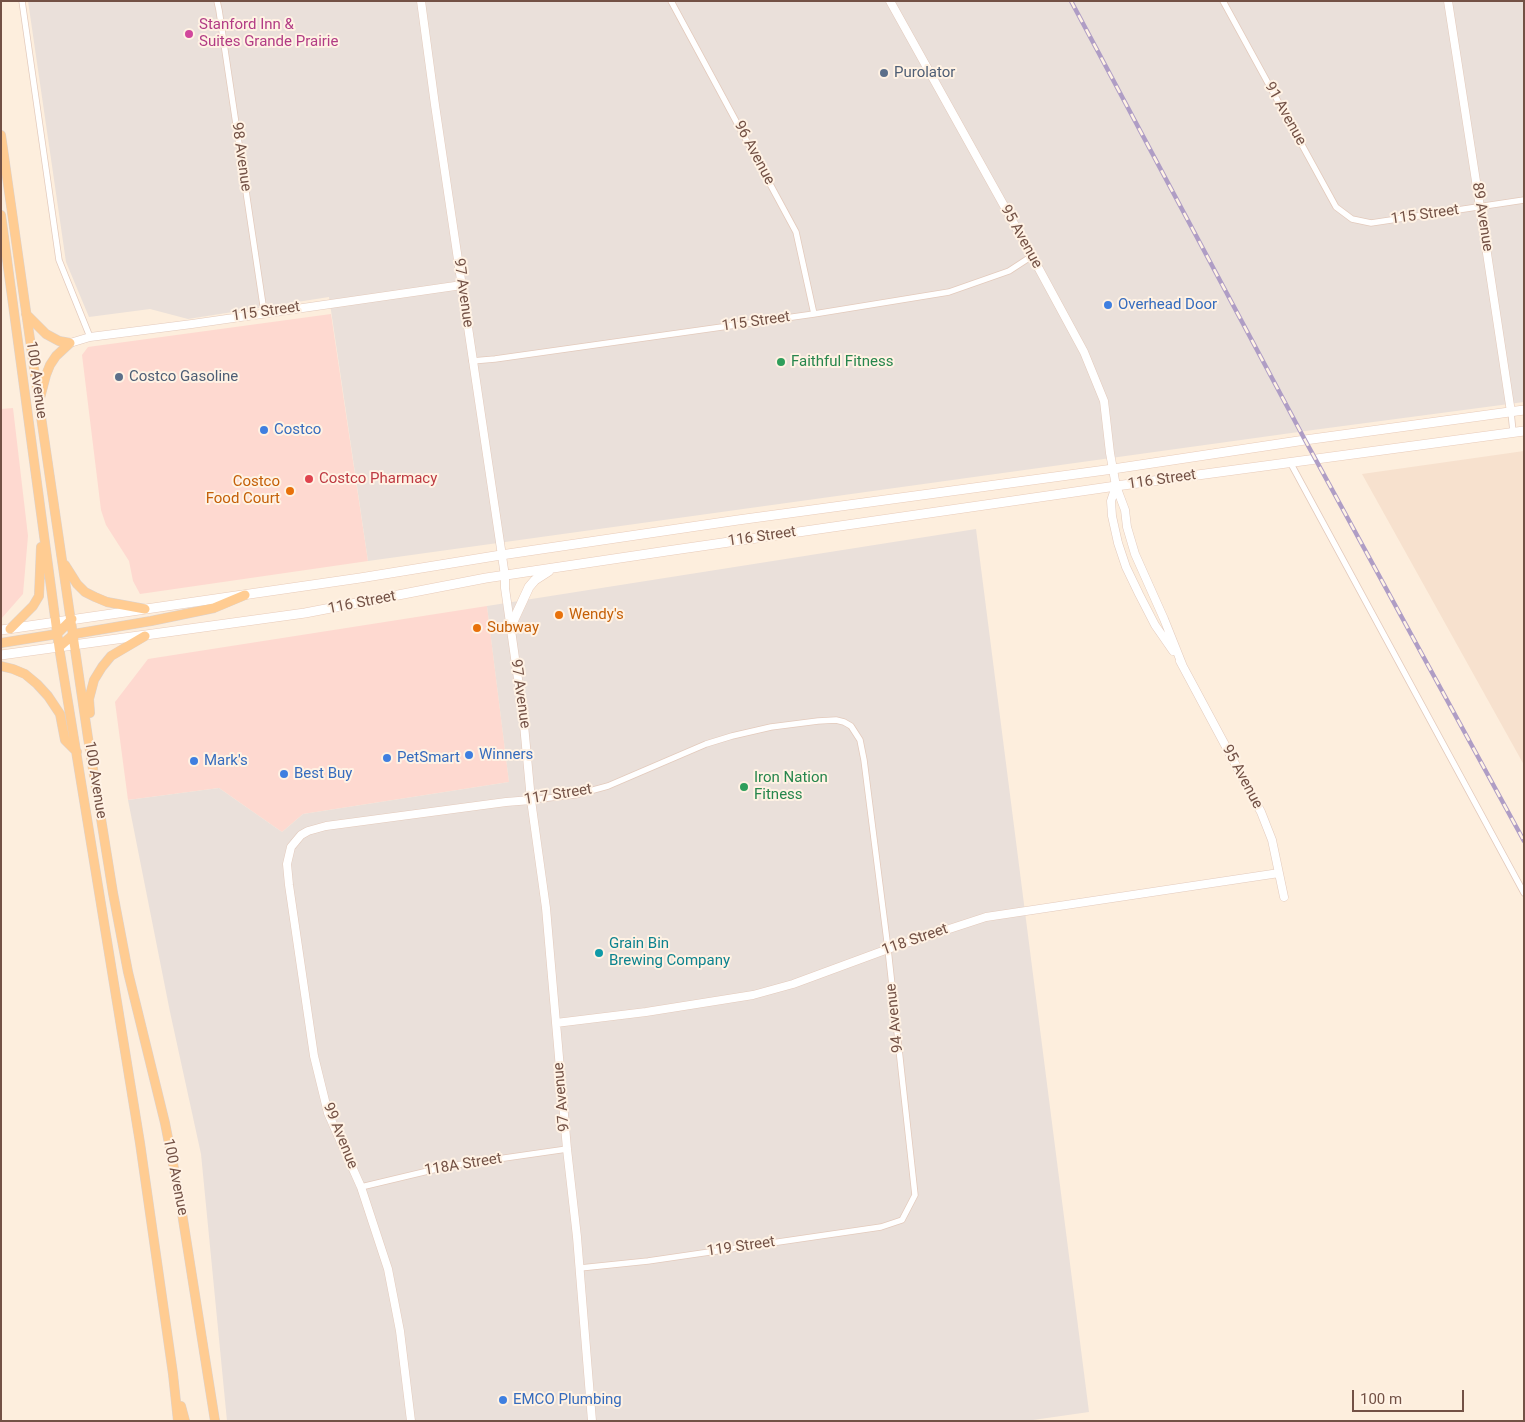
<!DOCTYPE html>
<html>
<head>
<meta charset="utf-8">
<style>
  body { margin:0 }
  #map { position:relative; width:1525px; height:1422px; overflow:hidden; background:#fdeedd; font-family:Roboto,sans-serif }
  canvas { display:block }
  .frame { position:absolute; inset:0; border:2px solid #735145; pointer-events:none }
  .scale { position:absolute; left:1352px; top:1390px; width:112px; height:22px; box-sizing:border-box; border:2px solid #735145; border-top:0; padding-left:6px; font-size:15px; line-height:18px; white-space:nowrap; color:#735145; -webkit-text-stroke:4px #fff2e4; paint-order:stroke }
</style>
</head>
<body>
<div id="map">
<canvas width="1525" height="1422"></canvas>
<div class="frame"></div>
<div class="scale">100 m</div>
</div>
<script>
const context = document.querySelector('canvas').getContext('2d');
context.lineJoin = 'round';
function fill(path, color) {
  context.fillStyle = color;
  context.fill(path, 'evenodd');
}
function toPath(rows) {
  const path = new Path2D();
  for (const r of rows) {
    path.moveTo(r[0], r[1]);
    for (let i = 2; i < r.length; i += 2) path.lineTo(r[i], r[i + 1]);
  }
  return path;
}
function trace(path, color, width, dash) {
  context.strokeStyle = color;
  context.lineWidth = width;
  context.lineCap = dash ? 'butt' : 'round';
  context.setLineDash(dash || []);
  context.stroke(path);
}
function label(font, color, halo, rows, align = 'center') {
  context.font = font + ' Roboto,sans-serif';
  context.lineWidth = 4;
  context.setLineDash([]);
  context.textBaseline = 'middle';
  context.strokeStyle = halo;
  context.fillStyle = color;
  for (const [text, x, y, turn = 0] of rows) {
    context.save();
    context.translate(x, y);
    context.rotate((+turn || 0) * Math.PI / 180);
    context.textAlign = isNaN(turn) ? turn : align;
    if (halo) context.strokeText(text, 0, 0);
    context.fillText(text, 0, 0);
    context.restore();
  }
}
fill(toPath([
  [1524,451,1524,765,1362,474]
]), '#f7e1ce');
fill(toPath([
  [331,314,368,561,140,594,133,581,129,561,106,525,101,510,82,355,88,347],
  [13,408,28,536,23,594,1,619,1,409],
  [487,606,509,782,303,814,282,832,219,788,128,800,115,702,148,659]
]), '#fed9d0');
fill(toPath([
  [28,1,1524,1,1524,402,1313,430,368,561,329,297,188,319,150,309,89,317,66,262],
  [976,529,1089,1412,1026,1421,227,1421,201,1154,170,1012,128,800,219,788,282,832,303,814,509,782,487,606]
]), '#eae0da');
const minor = toPath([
  [22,1,59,260,90,337],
  [217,1,219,10,264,312],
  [671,1,796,232,814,314],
  [1223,1,1336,207,1352,219,1371,223,1524,200],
  [472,361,495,359,814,314,949,292,1009,271,1032,256],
  [1511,412,1513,432],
  [1290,462,1524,893],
  [531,800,575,795,608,786,706,744,732,736,771,727,818,721,836,720,844,722,851,726,860,740,864,760,888,949,915,1195,902,1220,881,1227,648,1261,580,1268],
  [361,1187,449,1166,567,1149]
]);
const tertiary = toPath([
  [421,1,435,105,505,576,505,588,523,714,531,800,546,908,567,1149,577,1237,592,1421],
  [890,1,1032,256,1084,352,1104,401,1110,453,1116,486,1125,510,1127,527,1135,554,1164,619,1182,664],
  [1448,1,1480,207,1511,412],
  [70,343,90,337,192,324,462,285],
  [1116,486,1111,501,1112,516,1118,543,1126,567,1139,594,1155,625,1173,651],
  [1180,661,1261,812,1272,840,1284,897],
  [556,1023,646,1012,753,995,793,984,888,949,986,917,1279,873],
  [411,1421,400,1331,388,1269,361,1187,328,1113,314,1056,289,885,287,864,291,847,301,835,308,831,326,826,506,802,531,800]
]);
const secondary = toPath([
  [510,628,529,587,535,580,549,571],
  [1,630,360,578,501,555,738,520,1113,469,1305,440,1524,410],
  [1,655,305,613,486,578,667,551,1116,486,1524,431]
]);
const primary = toPath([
  [1,135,39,403,88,738,113,893,128,972,165,1123,179,1194,215,1421],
  [1,215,59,647,140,1143,173,1374,178,1421],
  [26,314,46,334,59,341,70,343],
  [40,398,46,375,50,365,56,356,70,343],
  [65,565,77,584,85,592,95,597,107,602,145,609],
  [10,629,33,606,39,596,41,547],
  [1,643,57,634,72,619],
  [59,647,74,634,151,621,214,608,245,595],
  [1,666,13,669,25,674,37,684,48,696,60,714,65,740,77,752],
  [90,713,89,699,94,680,102,667,111,656,145,636],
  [181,1406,185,1421]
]);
trace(minor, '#e3cabc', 7);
trace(tertiary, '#e3cabc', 9);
trace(secondary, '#e8cbb9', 10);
trace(primary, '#dbd2cf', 10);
trace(minor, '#fff', 5.5);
trace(tertiary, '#fff', 8);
trace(secondary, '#fff', 9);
trace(primary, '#ffcc92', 9);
const rail = toPath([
  [1071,1,1305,440,1524,841]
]);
trace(rail, '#af9dc5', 4.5);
trace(rail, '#fff2e4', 2.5, [8]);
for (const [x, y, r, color] of [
  [189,34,5,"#d1479c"],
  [884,73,5,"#5c6f8a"],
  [1108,305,5,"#3f7fe0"],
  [781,362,5,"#2e9e5b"],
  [119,377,5,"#5c6f8a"],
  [264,430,5,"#3f7fe0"],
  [309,479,5,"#e0444e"],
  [290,491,5,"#e8710a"],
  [559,615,5,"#e8710a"],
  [477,628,5,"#e8710a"],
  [469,755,5,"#3f7fe0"],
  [387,758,5,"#3f7fe0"],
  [194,761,5,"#3f7fe0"],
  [284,774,5,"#3f7fe0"],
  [744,787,5,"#2e9e5b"],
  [599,953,5,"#0f9aa8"],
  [503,1400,5,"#3f7fe0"]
]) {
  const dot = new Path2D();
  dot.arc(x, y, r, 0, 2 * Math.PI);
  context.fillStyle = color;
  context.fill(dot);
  trace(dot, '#fff2e4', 2);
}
label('15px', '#b23c85', '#fff2e4', [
  ["Stanford Inn &",199,25],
  ["Suites Grande Prairie",199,42]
], 'left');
label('15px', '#4e5e75', '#fff2e4', [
  ["Purolator",894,73],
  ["Costco Gasoline",129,377]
], 'left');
label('15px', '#735145', '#fff2e4', [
  ["91 Avenue",1285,114,61],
  ["96 Avenue",754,153,62],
  ["98 Avenue",241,157,82],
  ["115 Street",1425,215,-8],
  ["89 Avenue",1482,217,81],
  ["95 Avenue",1021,237,61],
  ["97 Avenue",463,293,82],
  ["115 Street",266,312,-8],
  ["115 Street",756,322,-8],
  ["100 Avenue",36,380,82],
  ["116 Street",1162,480,-8],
  ["116 Street",762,537,-8],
  ["116 Street",362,603,-11],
  ["97 Avenue",520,694,82],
  ["95 Avenue",1242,777,62],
  ["100 Avenue",95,780,81],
  ["117 Street",558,795,-9],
  ["118 Street",915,940,-19],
  ["94 Avenue",895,1018,-96],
  ["97 Avenue",562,1097,-95],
  ["99 Avenue",340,1136,68],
  ["118A Street",463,1165,-9],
  ["100 Avenue",175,1177,79],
  ["119 Street",741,1247,-8]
]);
label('15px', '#366cbe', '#fff2e4', [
  ["Overhead Door",1118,305],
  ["Costco",274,430],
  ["Winners",479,755],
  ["PetSmart",397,758],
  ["Mark's",204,761],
  ["Best Buy",294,774],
  ["EMCO Plumbing",513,1400]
], 'left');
label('15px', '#27864d', '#fff2e4', [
  ["Faithful Fitness",791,362],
  ["Iron Nation",754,778],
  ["Fitness",754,795]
], 'left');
label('15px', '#be3a42', '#fff2e4', [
  ["Costco Pharmacy",319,479]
], 'left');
label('15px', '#c56008', '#fff2e4', [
  ["Costco",280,482,"right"],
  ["Food Court",280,499,"right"],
  ["Wendy's",569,615],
  ["Subway",487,628]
], 'left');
label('15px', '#0d838f', '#fff2e4', [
  ["Grain Bin",609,944],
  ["Brewing Company",609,961]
], 'left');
</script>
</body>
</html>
